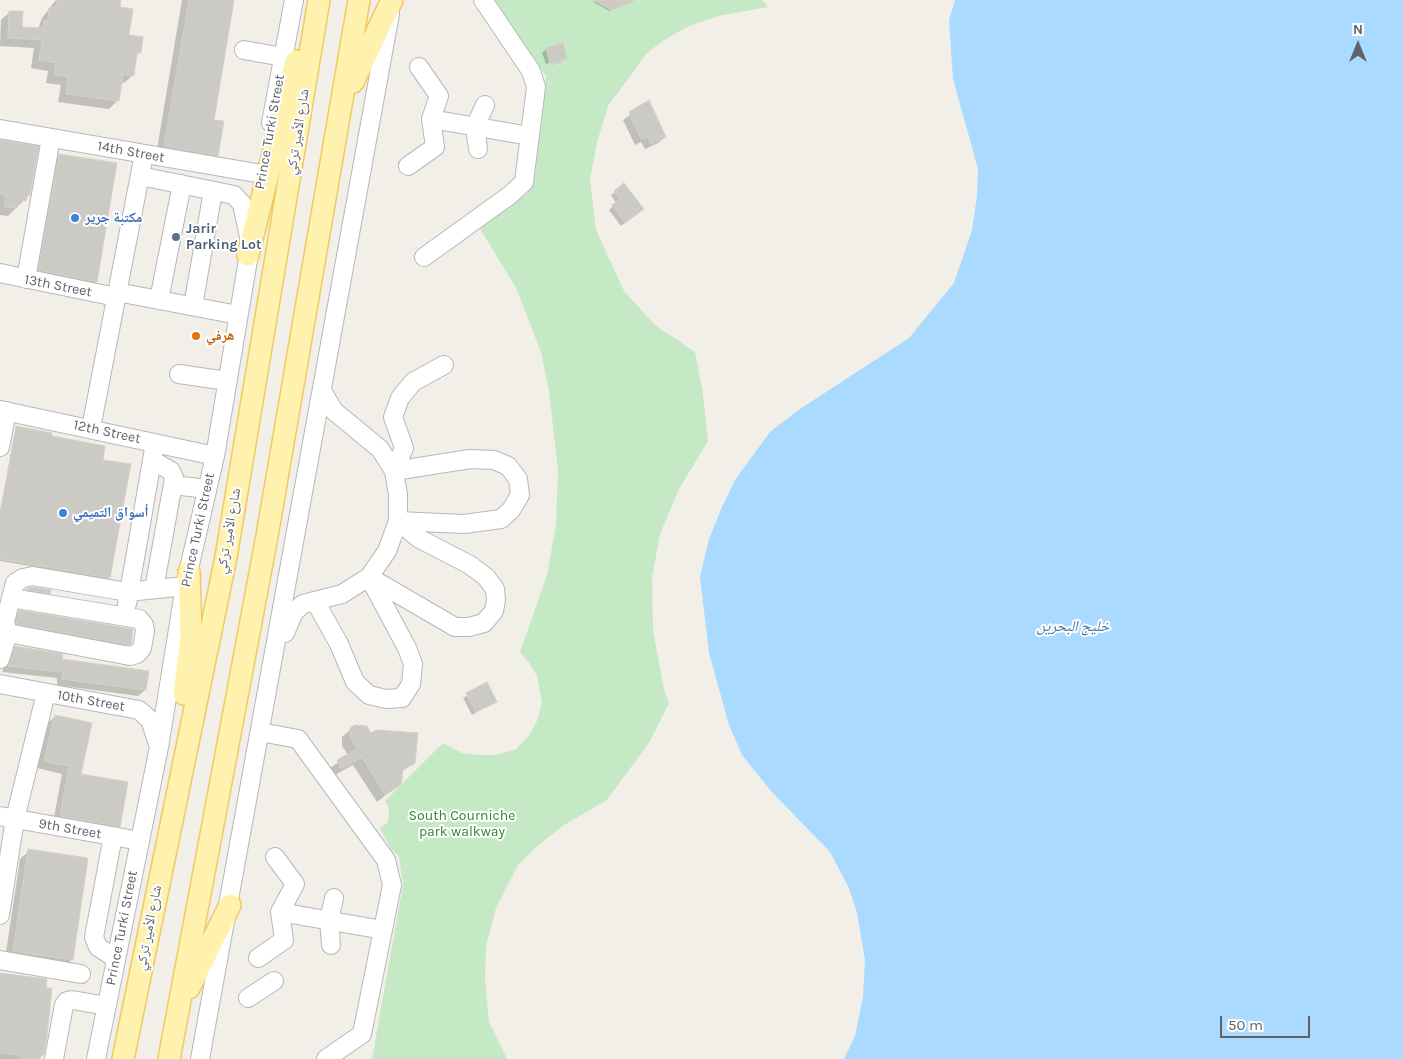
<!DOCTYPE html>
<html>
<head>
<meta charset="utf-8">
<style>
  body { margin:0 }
  #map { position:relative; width:1403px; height:1059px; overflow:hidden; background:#f1efe8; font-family:Karla,sans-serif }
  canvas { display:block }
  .north { position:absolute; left:1333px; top:20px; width:50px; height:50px; -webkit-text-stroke:4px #fff; paint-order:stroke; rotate:0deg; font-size:14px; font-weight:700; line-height:20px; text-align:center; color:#5f6368 }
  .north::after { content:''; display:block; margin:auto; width:18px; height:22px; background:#5f6368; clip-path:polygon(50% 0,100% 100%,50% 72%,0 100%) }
  .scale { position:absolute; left:1220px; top:1016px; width:90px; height:22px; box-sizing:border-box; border:2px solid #5f6368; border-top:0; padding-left:6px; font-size:15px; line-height:18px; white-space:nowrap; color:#5f6368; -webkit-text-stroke:4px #fff; paint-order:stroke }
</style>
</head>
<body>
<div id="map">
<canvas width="1403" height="1059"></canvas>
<div class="north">N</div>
<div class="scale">50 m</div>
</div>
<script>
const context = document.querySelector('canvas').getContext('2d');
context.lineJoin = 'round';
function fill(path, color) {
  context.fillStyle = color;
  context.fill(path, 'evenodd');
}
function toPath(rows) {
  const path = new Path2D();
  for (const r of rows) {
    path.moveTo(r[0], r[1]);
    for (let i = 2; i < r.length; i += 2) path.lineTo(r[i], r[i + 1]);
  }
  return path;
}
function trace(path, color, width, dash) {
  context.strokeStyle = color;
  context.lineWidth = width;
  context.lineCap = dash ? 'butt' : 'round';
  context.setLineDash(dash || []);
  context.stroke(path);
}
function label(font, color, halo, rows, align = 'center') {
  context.font = font + ' Karla,"Noto Naskh Arabic",sans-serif';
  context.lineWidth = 4;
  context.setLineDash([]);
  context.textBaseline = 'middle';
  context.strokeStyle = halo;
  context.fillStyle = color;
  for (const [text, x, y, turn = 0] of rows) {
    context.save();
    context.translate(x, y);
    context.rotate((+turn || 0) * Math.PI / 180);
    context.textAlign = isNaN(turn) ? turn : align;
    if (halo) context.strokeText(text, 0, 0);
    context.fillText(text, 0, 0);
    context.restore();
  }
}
fill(toPath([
  [495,0,762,0,768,7,718,16,687,27,664,40,647,53,608,106,597,142,590,179,596,230,624,291,655,325,695,352,703,394,708,441,679,489,660,534,652,577,653,630,664,690,669,703,650,741,607,800,564,825,535,848,518,865,496,908,486,946,485,979,489,1022,507,1059,372,1059,403,885,399,856,391,849,380,828,388,822,389,808,385,801,443,743,462,753,480,755,496,755,515,750,529,736,537,721,542,703,537,676,530,664,520,652,547,575,556,525,558,470,549,391,541,352,516,288,479,227,528,193,541,127,546,76]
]), '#c5e8c5');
fill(toPath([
  [955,0,1403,0,1403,1059,844,1059,855,1036,863,997,865,960,857,913,849,888,830,852,771,791,742,755,729,725,709,653,700,577,709,539,722,507,735,480,770,432,800,409,909,338,954,283,972,230,977,196,978,169,953,79,949,20]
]), '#aadaff');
fill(toPath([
  [56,0,119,0,118,8,127,36,140,52,135,57,133,75,124,83,120,83,118,100,109,109,58,102,61,85,46,83,48,71,31,68,34,48,0,46,1,20,10,12,21,28,38,29,42,18],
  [182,0,233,0,213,121,217,155,208,164,156,155],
  [594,0,627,0,624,5,609,11,595,3],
  [546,49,566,58,562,62,546,67,563,61,563,59,546,64,542,53],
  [648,102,665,137,658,143,645,149,641,142,635,145,623,120],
  [0,140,29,195,8,216,0,215],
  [59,155,96,282,88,290,30,278,51,164],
  [615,192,638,213,621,226,609,210,616,203,611,195],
  [16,427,51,437,101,461,108,579,0,561,0,511],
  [33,588,49,593,48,595,25,591],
  [19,611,128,644,122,651,10,630,13,618],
  [16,647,61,660,145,690,138,696,57,685,57,678,2,672,9,654],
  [486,684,495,701,472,715,463,698],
  [55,716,79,775,119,826,111,834,53,823,62,774,37,768,47,724],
  [351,729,371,735,414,762,401,773,400,784,377,802,353,765,333,776,329,769,348,755,342,746,342,737],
  [29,851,72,959,63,968,5,959,20,859],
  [0,974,43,1055,39,1059,0,1059]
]), '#0003');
const building = toPath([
  [57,0,121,0,120,7,133,9,129,35,143,37,141,53,137,52,134,76,123,74,119,101,66,94,68,77,54,75,56,63,39,60,42,40,8,38,9,11,23,11,22,27,44,28,44,21,48,21,49,8,56,7,57,0],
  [189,0,234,0,214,120,224,121,218,156,164,146,189,0],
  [593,0,634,0,634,1,611,10,593,0],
  [563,43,567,59,550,64,546,48,563,43],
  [649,100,666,137,651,144,648,137,641,139,629,112,649,100],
  [0,140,39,146,30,195,27,195,26,201,19,200,17,208,4,207,6,195,0,194,0,140],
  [59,154,117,163,97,282,38,270,59,154],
  [624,183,644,209,625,223,612,205,620,199,614,191,624,183],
  [16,426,52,433,52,436,105,446,103,460,131,464,110,578,0,559,0,515,16,426],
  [33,587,51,590,50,594,25,589,33,587],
  [19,610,133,629,131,645,16,624,19,610],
  [15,646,63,654,62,659,149,671,146,690,62,679,63,672,8,666,15,646],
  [487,682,497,702,476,712,466,693,487,682],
  [55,715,92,723,81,774,128,782,120,827,60,816,69,766,44,761,55,715],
  [355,725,367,726,371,733,377,730,418,733,415,763,403,770,401,785,385,795,362,757,341,769,337,760,357,749,350,737,350,728,355,725],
  [28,849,88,858,73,960,13,951,28,849],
  [0,973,47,979,46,988,52,988,47,1036,44,1055,40,1055,40,1059,21,1059,21,1055,0,1053,0,973]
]);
fill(building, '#cccac5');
trace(building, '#d6d1c6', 1);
const minor = toPath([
  [244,50,283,57],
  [431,119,530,136],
  [271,123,294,0],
  [0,129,262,174],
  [478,149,475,127,485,105],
  [408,166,435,147,431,119,439,96,419,67],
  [140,176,234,195,242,204,250,242],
  [424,257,510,195,524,182,536,87,531,71,483,0],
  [0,273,116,297],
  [26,279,51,138],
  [117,292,238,315],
  [159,300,182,184],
  [193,306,213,191],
  [179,374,227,381],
  [0,410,215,456],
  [91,428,144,154],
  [0,447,7,411],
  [152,460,171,471,174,478,154,589],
  [394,471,470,459,494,460,508,466,518,479,520,495,511,510,501,519,464,524,398,521],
  [394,471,404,448,393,417,400,398,413,382,444,365],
  [173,485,207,489],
  [369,577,455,627,469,627,484,623,494,611,496,600,495,589,486,577,470,565,418,538,398,521],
  [11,598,139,619,144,625,145,631,142,648,137,654,130,656,8,633,5,622,11,598,15,583,23,578,33,576,128,592,185,586],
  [315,601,339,644,355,682,369,695,386,699,402,698,411,684,413,664,407,648,369,577],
  [127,604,155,443],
  [285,633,294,612,303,604,342,594,369,577,387,551,398,521,398,495,394,471,380,449,334,411,322,391],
  [0,659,8,633],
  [0,684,139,710,150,720,158,744],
  [260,732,298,739,386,860,392,885,362,1034,326,1059],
  [0,816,140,841],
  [113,836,94,937,98,947,115,958],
  [280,912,383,930],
  [0,915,15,819,46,693],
  [331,945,329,920,334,898],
  [258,958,284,940,280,912,295,884,275,857],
  [0,960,81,974],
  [248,998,274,981],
  [54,1059,64,1005,67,1001,72,1000,107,1006],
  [96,1059,159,747,185,586,215,456,251,242],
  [200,1059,390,14]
]);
const major = toPath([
  [353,82,392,0],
  [248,255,296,61],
  [184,694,191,637,189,572],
  [189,988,230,905],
  [123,1059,226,557,319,0],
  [169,1059,267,536,359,0]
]);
trace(minor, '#b5b8bc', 20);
trace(major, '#f2c960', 24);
trace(minor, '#fff', 18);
trace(major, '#fff2af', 21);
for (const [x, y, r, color] of [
  [75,218,5,"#3f7fe0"],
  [176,237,5,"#5c6f8a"],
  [196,336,5,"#e8710a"],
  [63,513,5,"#3f7fe0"]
]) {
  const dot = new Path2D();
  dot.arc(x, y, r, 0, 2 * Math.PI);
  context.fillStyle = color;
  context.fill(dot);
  trace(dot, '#fff', 2);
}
label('14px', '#5f6368', '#fff', [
  ["Prince Turki Street",270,132,-80],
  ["شارع الأمير تركي",298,132,-81],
  ["14th Street",131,152,10],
  ["13th Street",58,286,11],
  ["12th Street",107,432,12],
  ["Prince Turki Street",198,530,-78],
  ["شارع الأمير تركي",229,531,-80],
  ["10th Street",91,701,10],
  ["9th Street",70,829,10],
  ["Prince Turki Street",122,928,-79],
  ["شارع الأمير تركي",149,928,-79]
]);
label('bold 14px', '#366cbe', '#fff', [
  ["مكتبة جرير",85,218],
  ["أسواق التميمي",73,513]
], 'left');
label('bold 14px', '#4e5e75', '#fff', [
  ["Jarir",186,229],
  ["Parking Lot",186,245]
], 'left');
label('bold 14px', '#c56008', '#fff', [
  ["هرفي",206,336]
], 'left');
label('14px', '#348238', '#fff', [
  ["South Courniche",462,816],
  ["park walkway",462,832]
]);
label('italic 15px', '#4174aa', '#fff', [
  ["خليج البحرين",1073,627]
]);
</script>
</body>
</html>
